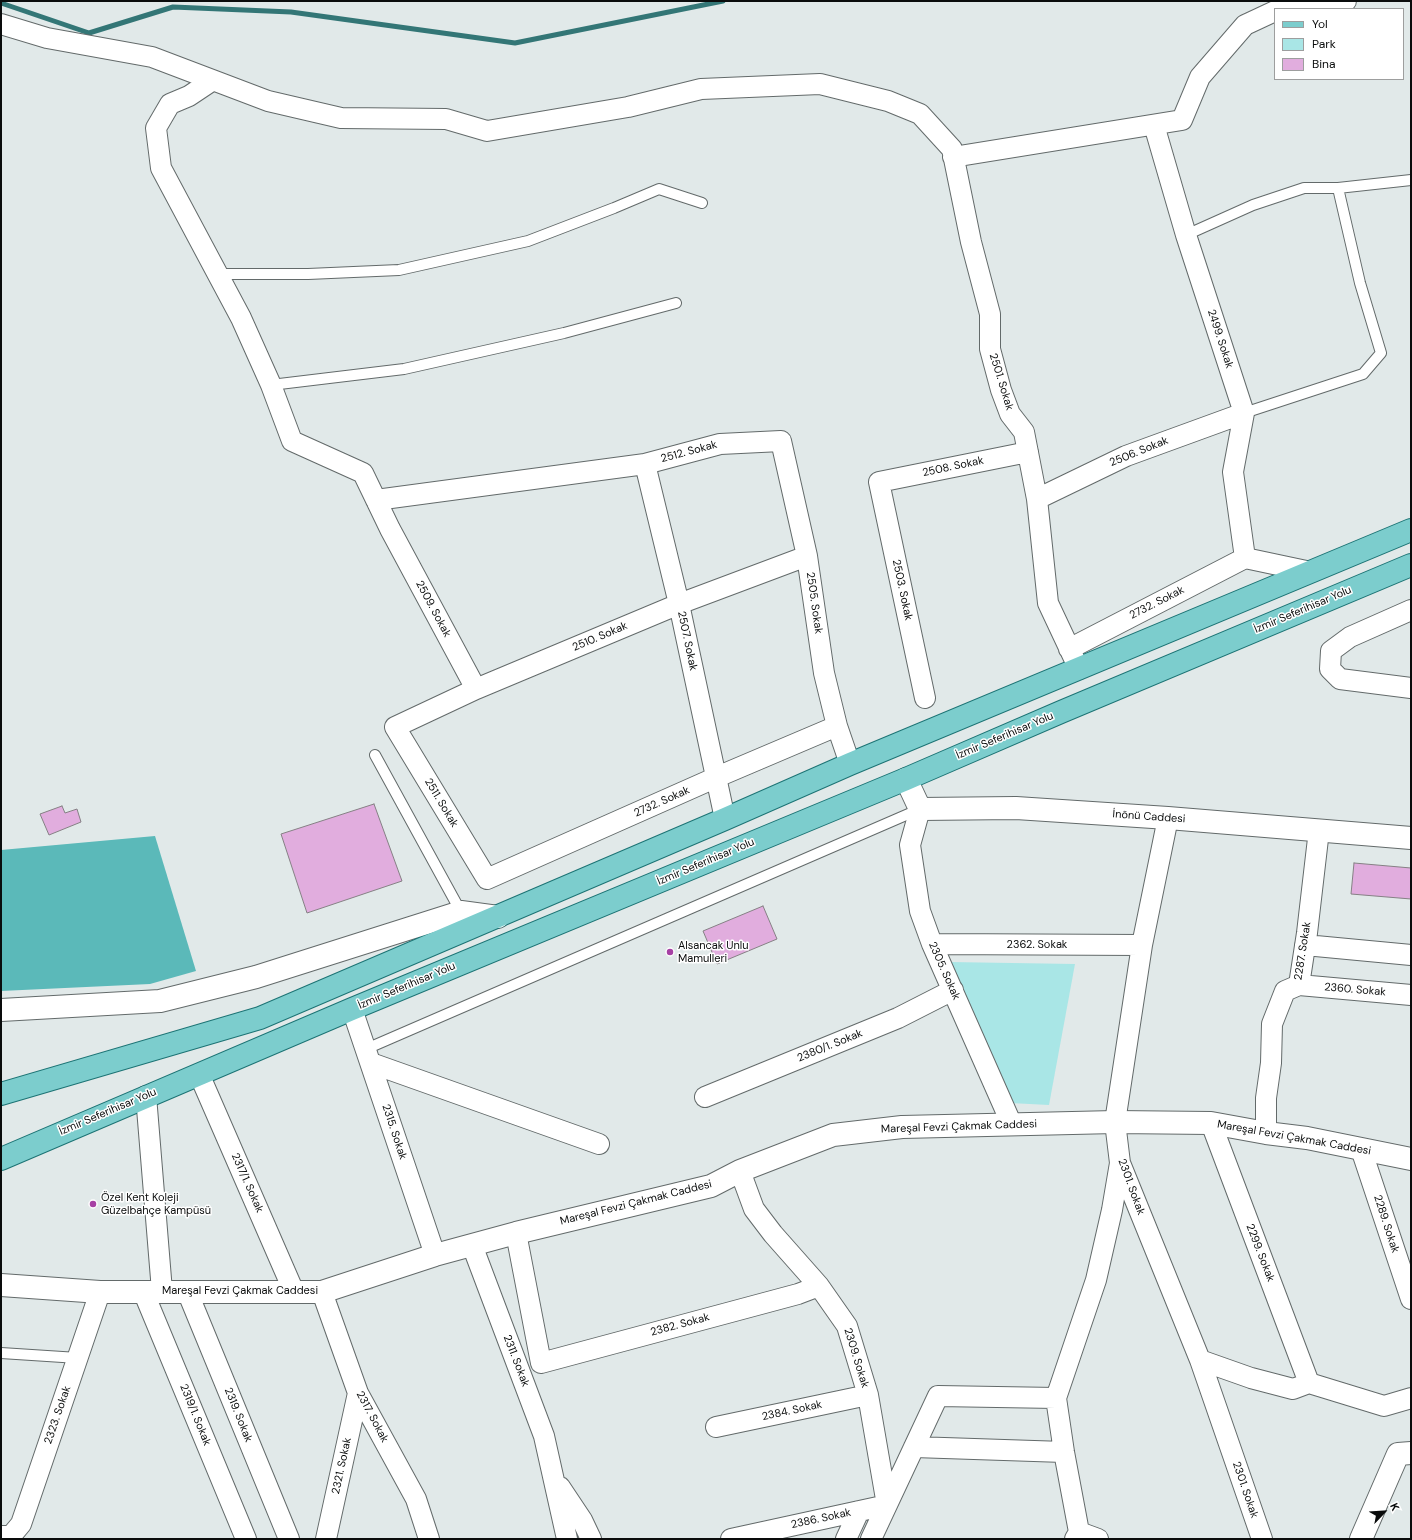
<!DOCTYPE html>
<html>
<head>
<meta charset="utf-8">
<style>
  body { margin:0 }
  #map { position:relative; width:1412px; height:1540px; overflow:hidden; background:#e1e9e9; font-family:"DM Sans",sans-serif }
  canvas { display:block }
  .frame { position:absolute; inset:0; border:2px solid #0a0c0c; pointer-events:none }
  .legend { position:absolute; left:1274px; top:8px; width:130px; height:72px; box-sizing:border-box; background:#fff; border:1px solid #9d9e9e; margin:0; padding:5px 7px; list-style:none; font-size:12px; color:#0a0c0c }
  .legend li { display:flex; align-items:center; gap:8px; height:20px }
  .legend b { width:20px; border:1px solid #9d9e9e }
  .north { position:absolute; left:1364px; top:1492px; width:40px; height:40px; -webkit-text-stroke:3px #fff; paint-order:stroke; rotate:65deg; font-size:11px; font-weight:700; line-height:16px; text-align:center; color:#0a0c0c }
  .north::after { content:''; display:block; margin:auto; width:14px; height:18px; background:#0a0c0c; clip-path:polygon(50% 0,100% 100%,50% 72%,0 100%) }
</style>
</head>
<body>
<div id="map">
<canvas width="1412" height="1540"></canvas>
<div class="frame"></div>
<ul class="legend">
<li><b style="height:5px;background:#7ccdcd"></b>Yol</li>
<li><b style="height:11px;background:#a9e6e6"></b>Park</li>
<li><b style="height:11px;background:#e1adde"></b>Bina</li>
</ul>
<div class="north">K</div>
</div>
<script>
const context = document.querySelector('canvas').getContext('2d');
context.lineJoin = 'round';
function fill(path, color) {
  context.fillStyle = color;
  context.fill(path, 'evenodd');
}
function toPath(rows) {
  const path = new Path2D();
  for (const r of rows) {
    path.moveTo(r[0], r[1]);
    for (let i = 2; i < r.length; i += 2) path.lineTo(r[i], r[i + 1]);
  }
  return path;
}
function trace(path, color, width, dash) {
  context.strokeStyle = color;
  context.lineWidth = width;
  context.lineCap = dash ? 'butt' : 'round';
  context.setLineDash(dash || []);
  context.stroke(path);
}
function label(font, color, halo, rows, align = 'center') {
  context.font = font + ' "DM Sans",sans-serif';
  context.lineWidth = 3;
  context.setLineDash([]);
  context.textBaseline = 'middle';
  context.strokeStyle = halo;
  context.fillStyle = color;
  for (const [text, x, y, turn = 0] of rows) {
    context.save();
    context.translate(x, y);
    context.rotate((+turn || 0) * Math.PI / 180);
    context.textAlign = isNaN(turn) ? turn : align;
    if (halo) context.strokeText(text, 0, 0);
    context.fillText(text, 0, 0);
    context.restore();
  }
}
fill(toPath([
  [949,962,1075,964,1049,1105,1010,1103]
]), '#a9e6e6');
fill(toPath([
  [155,836,196,971,150,984,1,991,1,850]
]), '#5bb9b9');
trace(toPath([
  [1,3,89,33,173,7,291,12,515,43,723,1]
]), '#337676', 5);
const building = toPath([
  [374,804,402,881,307,913,281,834,374,804],
  [62,806,65,813,77,809,81,822,49,835,40,814,62,806],
  [1354,863,1411,868,1411,899,1351,894,1354,863],
  [763,906,777,939,717,964,703,931,763,906]
]);
fill(building, '#e1adde');
trace(building, '#858084', 1);
const lane = toPath([
  [1338,188,1411,180],
  [1186,235,1253,205,1304,188,1338,188,1360,283,1381,353,1363,374,1244,413],
  [218,274,308,274,399,270,528,241,614,208,659,189,702,203],
  [271,385,404,369,564,333,676,303],
  [375,755,461,912],
  [366,1049,920,809],
  [1,1353,78,1358]
]);
const street = toPath([
  [1280,9,1292,3,1346,1],
  [1,24,47,38,152,57,268,101,341,118,446,119,487,131,628,107,701,89,820,84,888,101,920,114,952,149,971,242,990,314,990,349,1001,390,1010,414,1024,432,1037,499,1048,603,1079,669],
  [213,80,189,96,170,104,156,128,161,168,241,318,271,385,292,441,363,473,390,529,476,689],
  [1154,125,1186,235,1244,413,1233,472,1245,558],
  [953,157,1182,120,1200,77,1245,25,1275,11],
  [645,464,679,604,725,819],
  [1037,499,1126,456,1244,413],
  [376,500,645,464,720,444,781,441,807,556,824,673,837,726,850,764],
  [807,556,679,604,476,689,395,727,487,879,717,777,837,726],
  [1245,558,1311,572],
  [1411,610,1350,637,1331,651,1330,669,1340,679,1411,688],
  [1069,649,1245,558],
  [925,698,879,482,1028,452],
  [920,809,910,845,920,911,932,944,1012,1125],
  [1168,818,1142,945,1115,1122,1120,1163,1200,1360,1262,1539],
  [932,944,1142,945],
  [1305,945,1411,955],
  [1299,985,1411,995],
  [352,1009,435,1255],
  [371,1063,599,1144],
  [199,1074,294,1292],
  [146,1096,162,1291],
  [705,1097,898,1018,953,990],
  [1211,1123,1309,1383],
  [1266,1133,1266,1098,1271,1063,1272,1024,1285,991,1299,985,1307,933,1319,830],
  [1361,1149,1411,1299],
  [516,1233,541,1363,798,1294,819,1286],
  [472,1245,544,1436,567,1539],
  [143,1291,246,1539],
  [187,1291,289,1539],
  [322,1292,358,1393,416,1499,429,1539],
  [1200,1360,1251,1378,1293,1389,1309,1383,1384,1406,1411,1398],
  [716,1427,868,1395],
  [914,1447,1064,1452],
  [560,1487,582,1520,591,1539],
  [1079,1532,1098,1539],
  [1,1536,11,1536,21,1524,100,1292],
  [326,1539,358,1393],
  [731,1539,887,1505,868,1395,847,1326,819,1286,773,1234,754,1209,740,1171],
  [846,1539,859,1511],
  [871,1539,938,1396,1056,1398],
  [1075,1539,1079,1532,1064,1452,1056,1398,1096,1280,1112,1210,1120,1163]
]);
const secondary = toPath([
  [906,779,920,809,1016,808,1168,818,1411,838],
  [1,1010,160,1001,256,977,461,912,498,917],
  [1,1285,100,1292,322,1292,435,1255,516,1233,711,1186,740,1171,833,1135,902,1127,1115,1122,1211,1123,1266,1133,1307,1138,1411,1159],
  [1361,1539,1398,1454,1411,1453]
]);
const primary = toPath([
  [1,1094,260,1018,725,819,850,764,1411,530],
  [1,1159,352,1009,906,779,1061,712,1411,565]
]);
trace(lane, '#636a6a', 12);
trace(street, '#636a6a', 22);
trace(secondary, '#636a6a', 24);
trace(primary, '#1c7374', 24);
trace(lane, '#fff', 10);
trace(street, '#fff', 20);
trace(secondary, '#fff', 22);
trace(primary, '#7ccdcd', 22);
for (const [x, y, r, color] of [
  [670,952,4,"#a640a4"],
  [93,1204,4,"#a640a4"]
]) {
  const dot = new Path2D();
  dot.arc(x, y, r, 0, 2 * Math.PI);
  context.fillStyle = color;
  context.fill(dot);
  trace(dot, '#fff', 1.5);
}
label('11px', '#0a0c0c', '#fff', [
  ["2499. Sokak",1220,339,72],
  ["2501. Sokak",1001,382,73],
  ["2512. Sokak",689,452,-15],
  ["2506. Sokak",1139,452,-22],
  ["2508. Sokak",953,467,-12],
  ["2503. Sokak",902,590,78],
  ["2505. Sokak",814,603,82],
  ["2732. Sokak",1157,603,-27],
  ["2509. Sokak",433,609,62],
  ["İzmir Seferihisar Yolu",1303,610,-23],
  ["2510. Sokak",600,637,-23],
  ["2507. Sokak",687,641,78],
  ["İzmir Seferihisar Yolu",1005,736,-23],
  ["2732. Sokak",662,802,-24],
  ["2511. Sokak",441,803,59],
  ["İnönü Caddesi",1149,817,4],
  ["İzmir Seferihisar Yolu",706,862,-23],
  ["2362. Sokak",1037,945],
  ["2287. Sokak",1303,951,-81],
  ["2305. Sokak",944,971,66],
  ["İzmir Seferihisar Yolu",407,986,-23],
  ["2360. Sokak",1355,990,5],
  ["2380/1. Sokak",830,1046,-22],
  ["İzmir Seferihisar Yolu",108,1112,-23],
  ["Mareşal Fevzi Çakmak Caddesi",959,1127,-2],
  ["2315. Sokak",394,1132,72],
  ["Mareşal Fevzi Çakmak Caddesi",1294,1138,10],
  ["2317/1. Sokak",247,1183,66],
  ["2301. Sokak",1131,1187,70],
  ["Mareşal Fevzi Çakmak Caddesi",636,1203,-14],
  ["2289. Sokak",1386,1224,72],
  ["2299. Sokak",1260,1253,69],
  ["Mareşal Fevzi Çakmak Caddesi",240,1291],
  ["2382. Sokak",680,1325,-15],
  ["2309. Sokak",856,1358,73],
  ["2311. Sokak",516,1361,69],
  ["2384. Sokak",792,1411,-12],
  ["2323. Sokak",58,1415,-71],
  ["2319/1. Sokak",195,1415,68],
  ["2319. Sokak",238,1415,68],
  ["2317. Sokak",372,1417,62],
  ["2321. Sokak",342,1466,-78],
  ["2301. Sokak",1245,1490,71],
  ["2386. Sokak",821,1519,-12]
]);
label('11px', '#0a0c0c', '#fff', [
  ["Alsancak Unlu",678,946],
  ["Mamulleri",678,959],
  ["Özel Kent Koleji",101,1198],
  ["Güzelbahçe Kampüsü",101,1211]
], 'left');
</script>
</body>
</html>
